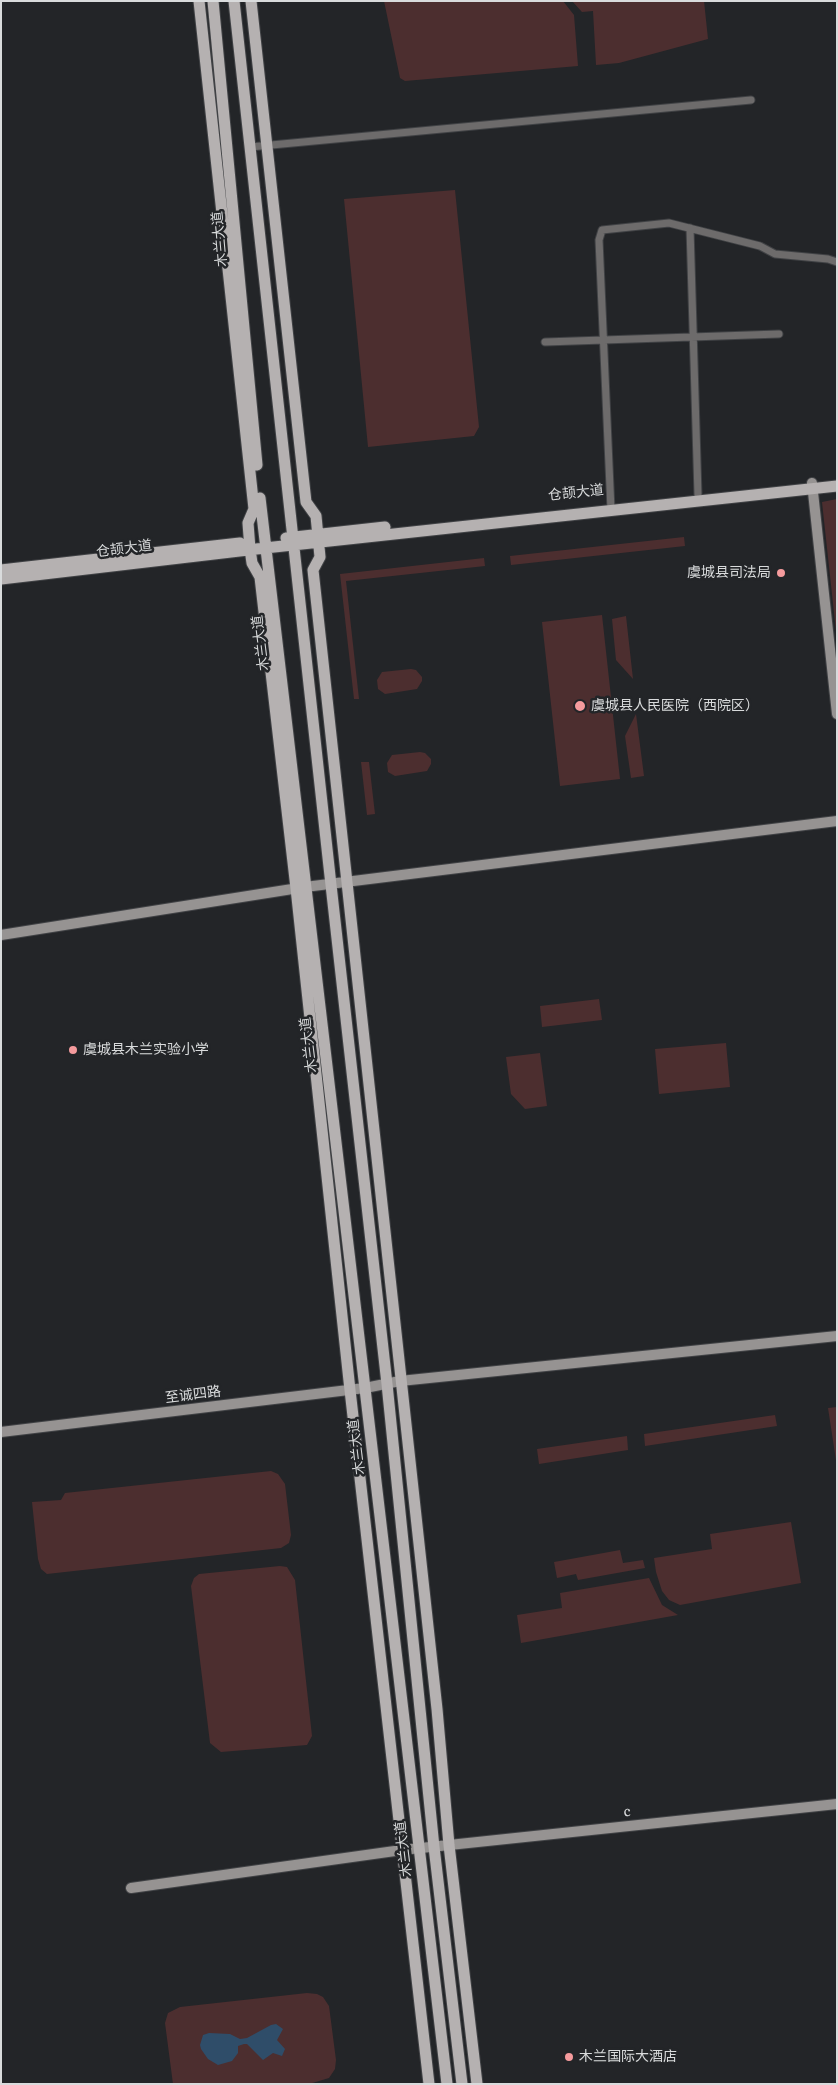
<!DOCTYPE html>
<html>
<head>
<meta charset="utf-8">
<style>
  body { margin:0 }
  #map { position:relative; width:838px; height:2085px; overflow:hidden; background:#232528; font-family:Literata,serif }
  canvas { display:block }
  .frame { position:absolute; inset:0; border:2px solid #d9dbdc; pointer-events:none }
</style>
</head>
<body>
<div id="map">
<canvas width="838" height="2085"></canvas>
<div class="frame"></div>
</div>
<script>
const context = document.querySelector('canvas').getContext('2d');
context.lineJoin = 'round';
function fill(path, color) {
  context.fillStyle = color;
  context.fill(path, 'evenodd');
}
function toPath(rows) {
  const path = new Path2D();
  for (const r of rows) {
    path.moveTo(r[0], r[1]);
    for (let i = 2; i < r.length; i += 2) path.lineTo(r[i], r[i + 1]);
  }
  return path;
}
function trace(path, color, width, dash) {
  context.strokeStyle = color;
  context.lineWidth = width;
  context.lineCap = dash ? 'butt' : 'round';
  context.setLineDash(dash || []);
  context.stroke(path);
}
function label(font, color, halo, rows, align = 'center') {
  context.font = font + ' Literata,"Noto Sans SC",serif';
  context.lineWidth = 5;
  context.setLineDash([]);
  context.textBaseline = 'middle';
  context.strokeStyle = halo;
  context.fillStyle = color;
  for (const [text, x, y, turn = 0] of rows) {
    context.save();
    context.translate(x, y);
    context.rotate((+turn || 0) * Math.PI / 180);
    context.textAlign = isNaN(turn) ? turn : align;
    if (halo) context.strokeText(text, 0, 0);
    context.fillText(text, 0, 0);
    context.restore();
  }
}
fill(toPath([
  [384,1,563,1,574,15,578,66,405,81,400,78],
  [572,1,704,1,708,39,619,63,596,65,593,11,582,12],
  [455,190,479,427,474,436,368,447,344,199],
  [837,499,837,640,822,502],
  [684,537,685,546,511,565,510,556],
  [484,558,485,566,346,581,359,699,354,699,340,574],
  [602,615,620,779,560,786,542,622],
  [626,616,633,679,616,660,612,619],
  [411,669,416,670,422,677,422,681,417,689,385,694,378,689,377,680,382,672],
  [636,714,644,776,631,778,625,736],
  [420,752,425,753,431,759,431,764,427,771,395,776,388,772,387,763,392,755],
  [361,762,369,762,375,814,367,815],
  [599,999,602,1020,542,1027,540,1006],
  [726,1043,730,1087,659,1094,655,1049],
  [540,1053,547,1106,525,1109,511,1094,506,1057],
  [837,1407,837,1467,828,1408],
  [775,1415,777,1426,645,1446,644,1434],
  [627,1436,628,1450,539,1464,537,1449],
  [271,1471,278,1474,285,1484,291,1535,289,1543,281,1548,47,1574,41,1569,38,1559,32,1502,61,1500,65,1493],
  [791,1522,801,1583,680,1605,669,1600,662,1591,656,1572,654,1558,712,1549,710,1534],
  [620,1550,623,1563,643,1560,645,1568,578,1580,576,1574,557,1578,554,1562],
  [280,1566,287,1567,295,1580,312,1736,307,1745,221,1752,210,1743,191,1586,194,1578,199,1574],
  [649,1578,662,1605,678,1615,521,1643,517,1615,562,1608,560,1593],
  [307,1993,317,1994,323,1997,329,2006,336,2060,335,2069,329,2078,309,2084,173,2084,165,2023,168,2013,180,2007]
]), '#4c2e2f');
fill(toPath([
  [276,2024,283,2029,277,2040,285,2049,282,2056,273,2053,263,2060,247,2044,244,2044,238,2046,238,2053,232,2061,218,2065,208,2059,201,2049,200,2045,203,2035,209,2033,230,2034,240,2039,247,2038,271,2025]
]), '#2f4d69');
const street = toPath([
  [250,147,751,100],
  [690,228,698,495],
  [545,342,779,334],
  [611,510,599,240,602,230,669,223,760,246,775,254,828,259,837,262]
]);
const secondary = toPath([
  [812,483,837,714],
  [1,935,305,887,837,821],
  [1,1432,365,1388,400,1381,837,1336],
  [131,1888,402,1850,837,1804]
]);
const primary = toPath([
  [199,1,254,509,248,523,250,549,252,563,260,577,296,888,350,1390,429,2084],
  [213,1,257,465],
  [234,1,331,885,387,1384,434,1847,462,2084],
  [251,1,306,502,316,516,320,557,313,570,437,1709,449,1845,477,2084],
  [260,498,447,2084],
  [286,538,385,527],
  [1,570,240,543],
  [1,579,265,548,837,486]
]);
trace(street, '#404245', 9);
trace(secondary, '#404245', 12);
trace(primary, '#404245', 13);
trace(street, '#6d6b6b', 7);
trace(secondary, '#969392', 10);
trace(primary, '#b5b1b1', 11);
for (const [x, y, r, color] of [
  [781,573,5,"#f59b9d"],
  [580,706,6,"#f59b9d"],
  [73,1050,5,"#f59b9d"],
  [569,2057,5,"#f59b9d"]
]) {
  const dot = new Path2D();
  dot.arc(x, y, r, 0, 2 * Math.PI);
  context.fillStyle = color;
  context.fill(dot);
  trace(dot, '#232528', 2);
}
label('14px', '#d9dbdc', '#232528', [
  ["木兰大道",220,239,-95],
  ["仓颉大道",576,493,-6],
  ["仓颉大道",124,549,-7],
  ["木兰大道",261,643,-97],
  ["木兰大道",309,1045,-97],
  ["至诚四路",193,1395,-7],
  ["木兰大道",357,1447,-97],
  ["c",627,1812,-6],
  ["木兰大道",404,1849,-97]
]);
label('14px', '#d9dbdc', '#232528', [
  ["虞城县司法局",771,573,"right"],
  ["虞城县人民医院（西院区）",591,706],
  ["虞城县木兰实验小学",83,1050],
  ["木兰国际大酒店",579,2057]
], 'left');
</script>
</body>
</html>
